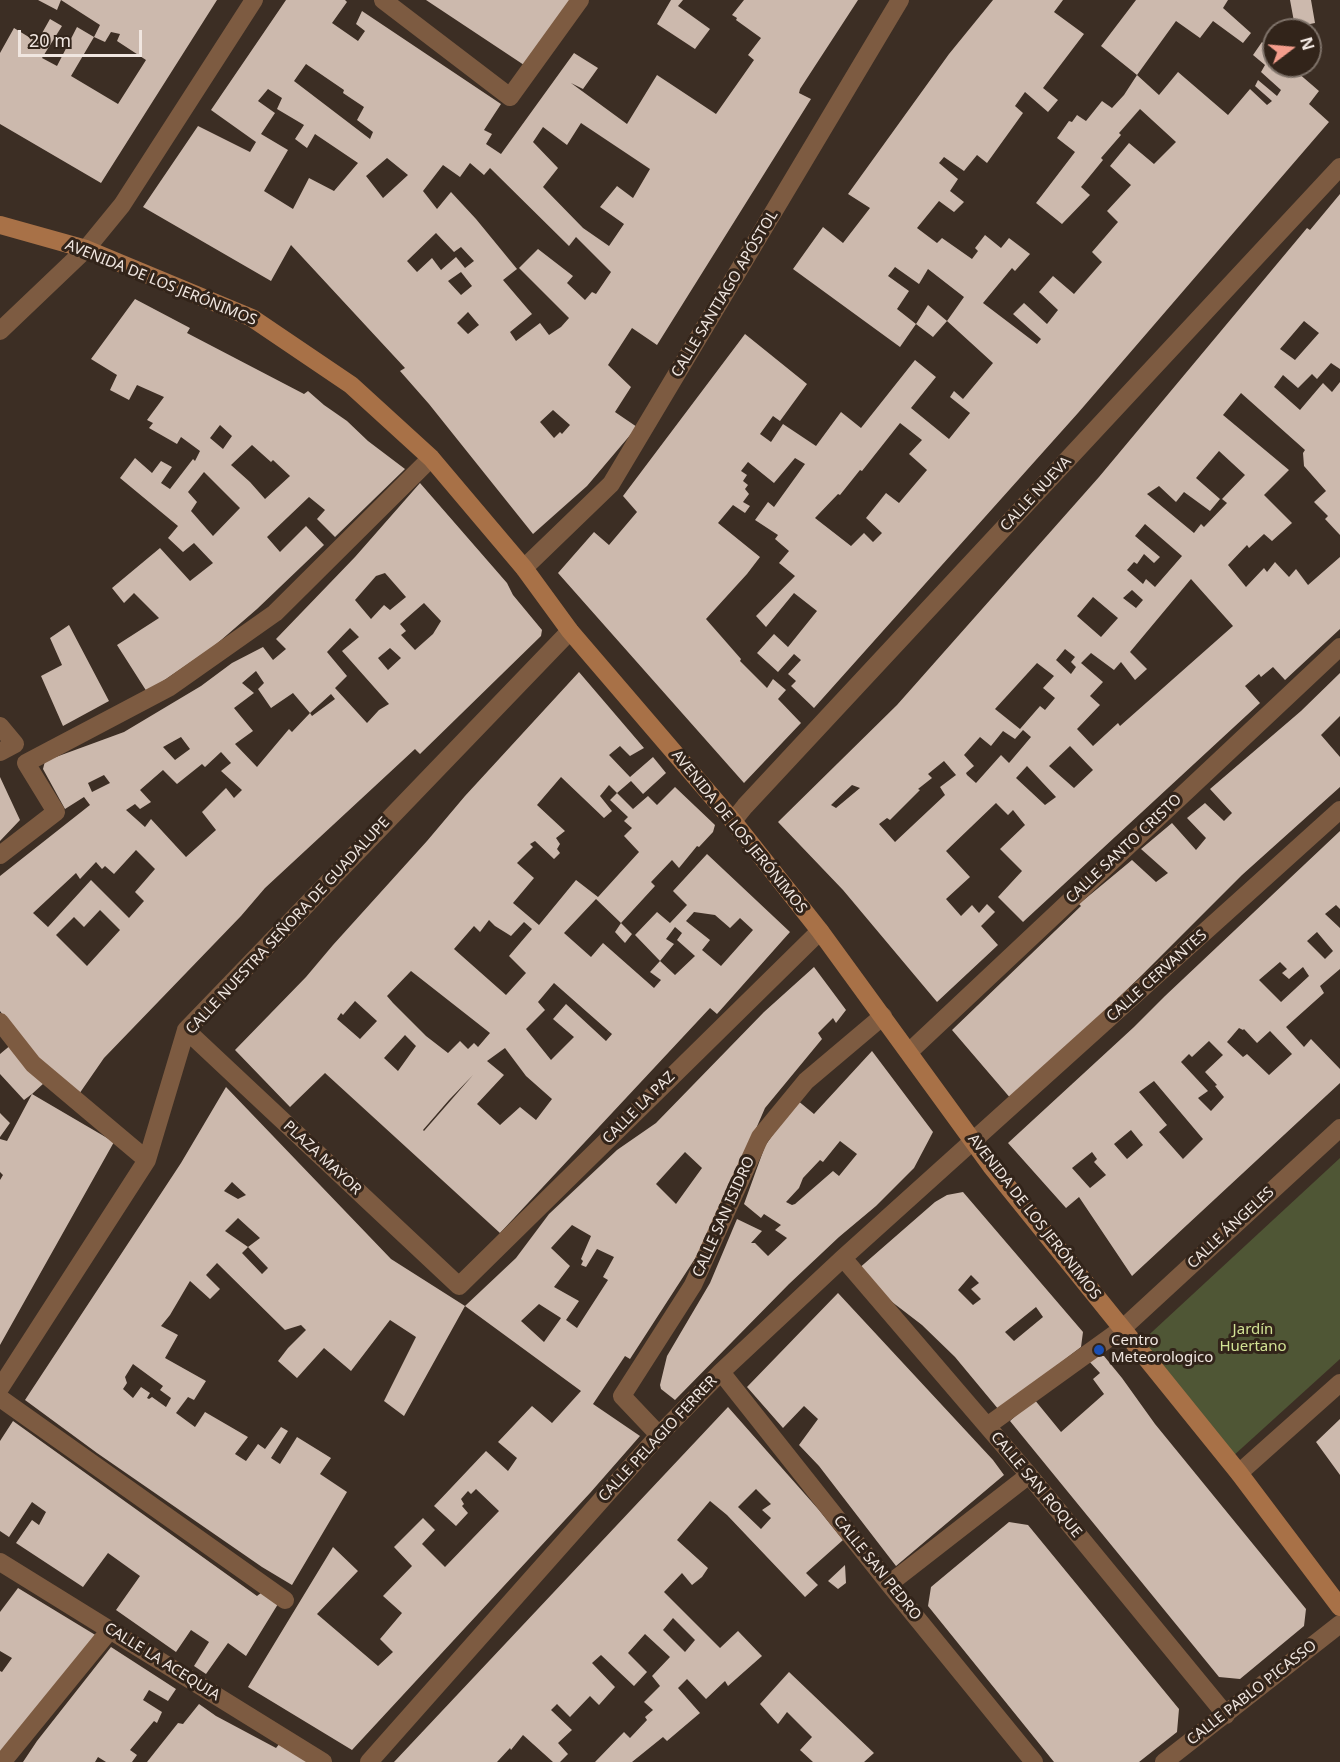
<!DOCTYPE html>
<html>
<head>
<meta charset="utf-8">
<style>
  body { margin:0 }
  #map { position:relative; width:1340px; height:1762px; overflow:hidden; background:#3c2e24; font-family:"Noto Sans",sans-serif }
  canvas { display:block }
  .north { position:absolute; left:1262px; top:18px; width:60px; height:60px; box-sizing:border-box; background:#32241a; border:2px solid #7e7269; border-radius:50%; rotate:74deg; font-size:16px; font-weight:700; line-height:24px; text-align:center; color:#f0e6e0 }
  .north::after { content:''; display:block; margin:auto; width:21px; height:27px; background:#f49d8c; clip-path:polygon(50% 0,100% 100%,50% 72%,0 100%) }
  .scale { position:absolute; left:18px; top:30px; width:124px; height:27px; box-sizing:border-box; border:3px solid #f0e6e0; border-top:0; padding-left:8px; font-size:18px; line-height:21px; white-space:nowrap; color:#f0e6e0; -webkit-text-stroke:4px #32241a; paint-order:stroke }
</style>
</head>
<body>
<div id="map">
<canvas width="1340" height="1762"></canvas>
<div class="north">N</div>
<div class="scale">20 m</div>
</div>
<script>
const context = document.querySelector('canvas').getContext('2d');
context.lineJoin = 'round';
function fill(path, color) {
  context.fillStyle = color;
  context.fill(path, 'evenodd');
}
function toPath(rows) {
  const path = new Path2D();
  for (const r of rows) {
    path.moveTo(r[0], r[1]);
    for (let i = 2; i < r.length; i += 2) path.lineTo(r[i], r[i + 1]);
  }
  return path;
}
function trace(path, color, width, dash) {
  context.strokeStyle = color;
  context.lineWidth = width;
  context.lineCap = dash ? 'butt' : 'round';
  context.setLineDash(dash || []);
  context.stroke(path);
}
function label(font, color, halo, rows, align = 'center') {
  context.font = font + ' "Noto Sans",sans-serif';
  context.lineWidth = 6;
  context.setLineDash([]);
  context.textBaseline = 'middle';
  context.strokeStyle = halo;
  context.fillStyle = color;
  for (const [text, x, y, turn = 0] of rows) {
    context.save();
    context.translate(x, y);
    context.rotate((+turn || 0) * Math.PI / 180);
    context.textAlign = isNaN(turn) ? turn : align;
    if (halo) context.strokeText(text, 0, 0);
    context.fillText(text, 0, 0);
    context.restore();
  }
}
fill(toPath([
  [1340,1158,1340,1359,1232,1457,1139,1344]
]), '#4f5635');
fill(toPath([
  [38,0,217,0,101,183,0,124,0,53,14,28,37,42,50,19,62,26,42,58,57,66,77,27,94,37,71,76,118,104,146,60,117,41,120,34,111,32,105,42,94,37,100,25,61,0,57,10],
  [286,0,345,0,347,2,332,23,358,41,365,31,356,24,362,11,501,104,484,130,492,134,486,144,501,154,574,53,598,68,583,89,571,83,627,124,657,75,716,114,754,60,748,55,761,38,736,20,737,18,732,15,744,0,858,0,800,89,799,93,811,99,657,345,632,328,608,365,631,387,615,412,637,427,587,486,533,534,429,404,400,371,405,368,291,245,271,281,143,207,198,126,250,152,256,142,211,110],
  [306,64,344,90,343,93,364,107,357,120,373,132,370,139,294,81],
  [268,89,282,98,277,109,304,125,295,139,307,148,315,134,358,163,334,191,309,178,293,209,264,191,288,150,261,134,275,113,258,101],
  [581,123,650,169,633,198,617,186,600,207,624,224,609,246,583,228,543,187,558,168,533,142,543,127,567,145],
  [387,158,408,175,383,198,366,176],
  [470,163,484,175,490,168,569,246,576,237,611,272,596,294,592,292,585,300,567,283,573,276,538,249,519,268,569,318,561,327,549,335,540,323,516,341,510,332,532,314,503,280,517,269,476,219,451,192,437,209,423,191,443,165,460,177],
  [436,233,454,252,461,247,474,261,465,268,456,257,441,270,432,258,417,272,407,261],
  [461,272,472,286,461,295,448,281],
  [468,312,479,325,468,334,457,323],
  [553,410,570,425,562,434,560,432,554,438,540,422],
  [426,0,575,0,527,67],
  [671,0,683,0,678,6,710,29,695,49,657,24],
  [993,0,1063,0,1054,12,1084,34,1043,88,1058,100,1048,112,1025,92,1015,106,1023,113,987,163,977,155,964,171,944,157,939,163,958,179,950,191,964,202,954,212,939,201,917,228,937,243,942,238,972,259,978,251,975,248,985,235,1001,248,1009,238,1030,254,1015,271,1012,268,983,303,1037,344,1041,339,1013,314,1024,303,1047,324,1058,310,1039,292,1053,276,1074,294,1102,262,1092,252,1118,222,1107,211,1131,185,1110,166,1129,143,1154,164,1176,142,1140,109,1119,133,1121,135,1101,158,1103,160,1081,187,1090,195,1062,224,1036,203,1075,152,1057,138,1069,121,1072,122,1077,115,1086,121,1102,101,1112,108,1124,95,1137,75,1159,95,1178,72,1228,115,1250,89,1267,105,1272,101,1255,86,1258,80,1277,96,1281,90,1261,72,1265,65,1253,55,1262,42,1274,53,1274,66,1290,66,1319,91,1309,104,1329,122,1078,413,814,708,791,686,796,681,788,674,801,660,794,654,778,672,757,653,774,634,788,647,817,611,794,593,766,627,756,616,795,576,779,563,789,551,775,539,778,535,755,520,768,502,774,507,805,464,795,458,774,483,748,462,741,471,747,475,743,481,748,485,745,489,749,494,743,502,750,506,745,513,733,505,718,523,760,557,747,574,706,619,741,659,740,661,767,688,773,679,786,690,778,699,801,723,744,783,558,573,594,532,609,545,637,512,623,496,745,334,807,384,780,421,773,416,760,434,771,442,783,424,816,446,841,412,861,428,915,360,936,377,911,408,949,439,970,413,950,397,954,391,963,399,993,363,947,321,933,337,916,324,928,305,947,321,964,297,928,269,919,284,895,267,888,276,909,291,897,309,916,324,900,347,793,269,823,227,843,243,870,208,848,194,949,54],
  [900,423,922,440,909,454,927,470,899,503,886,493,866,518,882,533,873,542,864,533,851,546,815,518,838,494,840,495,860,470,862,471],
  [1136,0,1228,0,1223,8,1251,33,1243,43,1213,21,1200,38,1176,21,1137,75,1101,46],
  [1290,0,1311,0,1315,23,1295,27],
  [1340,194,1340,369,1331,363,1317,379,1312,374,1298,388,1283,375,1274,387,1300,410,1323,383,1332,392,1340,382,1340,535,1325,519,1328,516,1314,502,1326,491,1304,466,1303,453,1305,450,1241,393,1223,415,1289,470,1264,495,1292,523,1272,541,1264,534,1249,548,1247,545,1228,565,1246,587,1264,568,1267,572,1275,562,1289,577,1296,569,1308,585,1340,557,1340,629,1285,680,1273,667,1261,677,1259,674,1245,686,1260,703,1023,922,998,897,1022,871,1000,849,1025,825,1013,810,1008,815,996,803,946,851,970,877,946,899,961,916,972,905,979,913,987,904,995,912,981,926,998,945,937,1002,843,890,778,822,897,705,1099,477,1307,228,1310,230],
  [1304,321,1319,333,1295,360,1280,349],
  [1219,451,1245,475,1222,499,1227,503,1204,527,1201,524,1194,533,1147,494,1159,486,1176,502,1184,492,1210,511,1220,499,1196,478],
  [1145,524,1182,556,1155,587,1146,579,1143,584,1127,570,1134,562,1137,564,1144,554,1154,563,1160,557,1135,536],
  [1191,579,1233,626,1120,726,1118,723,1093,746,1077,729,1100,705,1090,696,1103,682,1081,663,1091,653,1114,670,1121,662,1135,680,1147,669,1130,652],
  [1132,590,1143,600,1136,608,1123,598],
  [1093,597,1118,618,1101,637,1077,616],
  [1065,649,1075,657,1071,662,1076,667,1071,674,1056,660],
  [1037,663,1054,676,1043,688,1055,698,1045,710,1040,706,1020,729,995,709],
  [1023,730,1031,737,1009,763,1001,755,976,783,967,775,966,773,974,766,964,755,980,737,991,746,1003,731,1015,739],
  [1070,746,1093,770,1074,788,1049,766],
  [944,761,956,775,940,787,945,795,895,842,879,824,887,818,890,820,920,790,918,789,932,778,928,774],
  [1027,766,1056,797,1045,805,1016,778],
  [852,785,860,788,836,808,831,805],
  [135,299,190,328,187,333,304,394,308,391,324,405,347,421,368,441,405,469,335,537,317,519,325,510,309,497,267,537,280,552,306,526,324,545,257,609,213,647,147,692,117,645,159,618,134,593,124,603,112,588,160,548,190,581,213,563,194,543,183,552,168,538,178,526,120,478,135,458,152,473,161,461,172,467,161,483,170,489,193,459,195,461,200,451,181,437,177,444,149,428,153,423,147,420,164,397,137,385,129,400,110,390,117,375,91,359],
  [220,425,232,436,223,449,210,438],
  [252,445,271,462,273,460,290,476,265,499,250,482,231,465],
  [204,472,240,508,213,536,191,511,197,502,188,492],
  [420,483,507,583,513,595,542,630,541,636,420,754,415,749,265,888,241,916,104,1058,77,1097,34,1056,0,1011,0,876,90,805,84,797,65,809,43,769,45,761,124,732,201,686,232,663,263,647,273,660,286,649,276,639,355,557],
  [385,573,406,597,390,610,384,605,371,619,355,600,376,576],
  [424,603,441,621,433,634,415,650,401,635,406,631,400,624],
  [350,628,359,637,342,651,389,704,379,710,367,723,335,688,347,676,327,652],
  [390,648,401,658,388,670,378,658],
  [256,671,264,683,258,689,271,708,293,693,310,713,292,732,289,729,257,767,235,744,253,731,234,708,254,693,242,683],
  [331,694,335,699,312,716,310,713],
  [181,737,190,749,175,760,163,747],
  [221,752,231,763,221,771,242,790,234,798,226,788,202,812,216,830,186,857,151,819,145,827,126,810,135,804,140,809,151,802,140,790,163,770,177,784,202,764,205,767],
  [104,775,110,783,92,792,88,783],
  [136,850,155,869,135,892,144,901,129,918,91,880,48,927,33,913,76,873,80,879,96,862,102,869,105,866,114,874],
  [100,910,120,930,87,966,56,935,74,917,84,927],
  [69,625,109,701,63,726,41,676,62,665,50,638],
  [579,672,644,748,630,756,620,746,609,755,630,777,653,757,666,773,643,794,631,781,617,793,609,785,600,796,612,811,604,818,561,777,537,805,565,831,556,838,560,844,557,849,560,853,554,859,535,841,530,844,533,847,517,863,534,878,513,903,539,925,576,880,598,897,639,852,624,836,632,828,624,821,628,817,610,800,617,793,633,809,648,796,657,805,675,787,715,825,713,832,699,847,697,846,679,868,672,860,651,882,655,886,621,923,596,899,564,933,591,957,603,943,654,988,661,980,650,972,660,961,635,935,657,912,670,923,687,905,673,891,707,854,790,932,717,1014,710,1008,500,1233,325,1073,290,1107,235,1050,306,977,333,945,427,841,465,796],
  [694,912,715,915,730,928,740,918,753,930,721,966,702,950,710,940,686,921],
  [489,920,495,926,511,936,524,922,532,929,509,956,526,973,506,995,454,949,474,926,480,932],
  [675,927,682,933,677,940,695,956,675,975,660,961,674,944,666,939],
  [411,971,490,1033,478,1047,474,1043,468,1049,460,1041,448,1053,426,1036,393,1003,387,996],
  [554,983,612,1034,606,1041,566,1004,553,1019,574,1037,551,1060,526,1029,545,1010,538,1002],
  [355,1001,377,1021,360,1039,337,1019,341,1013,343,1015],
  [405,1035,416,1046,398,1071,384,1058],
  [505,1048,526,1076,552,1099,536,1120,520,1107,500,1125,477,1104,504,1075,487,1061],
  [473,1075,424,1131,423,1130,449,1100],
  [1340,673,1340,716,1321,735,1340,757,1340,787,1242,875,1142,975,1012,1100,952,1030,1081,906,1079,904,1132,860,1156,882,1168,873,1141,849,1172,823,1196,850,1206,838,1187,818,1205,803,1224,821,1232,813,1210,789,1301,711],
  [0,777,20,820,0,841],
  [1340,831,1340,909,1336,905,1325,914,1340,928,1340,969,1320,986,1324,993,1286,1027,1304,1047,1311,1039,1340,1069,1340,1083,1132,1276,1079,1197,1066,1208,1008,1143,1134,1027,1165,996],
  [1317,932,1333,951,1325,959,1307,941],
  [1280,962,1287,969,1282,973,1289,979,1303,967,1309,976,1281,1002,1259,980],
  [1239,1028,1243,1030,1244,1029,1257,1043,1270,1031,1292,1054,1269,1075,1247,1054,1243,1057,1227,1042],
  [1209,1041,1223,1055,1205,1072,1217,1085,1215,1086,1224,1097,1211,1111,1198,1098,1208,1091,1181,1062,1189,1054,1192,1057],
  [1154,1081,1203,1139,1183,1159,1159,1132,1167,1125,1139,1092],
  [1131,1130,1143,1145,1127,1159,1114,1144],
  [1092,1152,1097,1159,1094,1162,1106,1175,1090,1188,1072,1168],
  [621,923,632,934,625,943,615,932],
  [814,967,846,1010,836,1023,833,1018,818,1033,822,1039,765,1108,709,1237,630,1359,625,1356,593,1404,640,1436,590,1493,352,1750,248,1687,333,1547,358,1571,317,1614,378,1666,393,1652,380,1639,402,1613,383,1596,412,1566,394,1547,423,1518,435,1530,422,1544,445,1567,499,1511,476,1489,471,1494,468,1491,461,1499,464,1504,462,1506,468,1513,456,1526,434,1506,486,1451,508,1471,517,1458,498,1442,532,1406,552,1423,581,1391,465,1306,404,1416,384,1401,416,1337,390,1320,351,1371,324,1348,297,1378,278,1361,288,1348,306,1330,301,1325,285,1330,217,1263,206,1275,220,1289,210,1299,190,1281,170,1315,161,1326,178,1335,165,1358,206,1381,194,1400,188,1397,176,1413,195,1427,205,1412,248,1437,235,1454,246,1461,258,1444,265,1449,281,1427,288,1431,271,1458,280,1464,297,1437,331,1458,320,1474,347,1492,292,1585,262,1567,97,1453,25,1400,181,1163,226,1087,391,1259,465,1306,516,1258,549,1214,617,1150,656,1123,764,1012],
  [685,1152,702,1168,676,1204,656,1184],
  [232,1182,246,1195,238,1199,224,1191],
  [238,1218,260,1238,248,1247,268,1268,262,1274,242,1253,248,1247,225,1231],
  [572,1225,591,1236,581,1259,583,1261,581,1265,586,1267,597,1249,614,1257,603,1277,608,1280,577,1328,566,1320,579,1301,554,1287,570,1266,551,1248],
  [539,1304,561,1318,544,1342,521,1321],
  [133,1364,163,1386,160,1390,171,1398,166,1407,152,1397,149,1399,147,1398,150,1393,141,1387,133,1398,123,1389,127,1383,125,1377],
  [12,1044,44,1083,32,1094,114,1142,0,1345,0,1180,3,1175,0,1172,0,1139,7,1141,32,1094,24,1100,0,1074,0,1054],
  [872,1051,933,1132,914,1168,876,1206,839,1237,789,1284,675,1400,661,1389,660,1385,667,1356,710,1283,737,1219,762,1231,751,1243,755,1243,768,1256,787,1238,775,1230,781,1225,764,1214,761,1218,744,1204,765,1146,797,1100,814,1114],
  [840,1141,857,1154,839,1176,833,1171,795,1204,792,1205,786,1202,799,1188,803,1178,820,1160,823,1162],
  [0,1113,10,1123,0,1137],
  [963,1192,1083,1332,1081,1347,999,1410,955,1357,922,1325,883,1295,857,1270,935,1202,947,1195],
  [971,1275,979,1283,971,1289,981,1299,973,1305,958,1290],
  [1036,1307,1043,1317,1014,1341,1005,1332],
  [838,1293,993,1460,1004,1475,896,1566,819,1466,799,1445,818,1419,804,1406,783,1428,747,1387],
  [1091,1356,1104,1356,1122,1378,1155,1424,1306,1609,1304,1626,1240,1679,1219,1677,1010,1421,1034,1399,1061,1432,1104,1394,1093,1379,1100,1373,1087,1359],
  [728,1407,819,1510,843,1540,806,1573,818,1585,805,1597,727,1515,710,1501,677,1540,708,1568,702,1577,692,1585,682,1573,664,1592,720,1648,738,1631,762,1656,728,1686,725,1681,706,1699,687,1679,678,1688,700,1713,667,1741,663,1737,632,1762,595,1762,624,1732,630,1738,647,1720,645,1717,653,1710,644,1702,660,1686,652,1676,670,1657,645,1634,628,1653,647,1672,634,1686,601,1655,592,1663,615,1687,599,1705,590,1696,570,1717,557,1704,551,1710,572,1730,558,1743,568,1754,560,1762,553,1762,523,1735,511,1750,510,1748,497,1762,394,1762],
  [756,1489,771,1504,762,1510,771,1518,761,1529,738,1507],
  [673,1618,695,1640,685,1652,663,1630],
  [1340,1419,1340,1475,1316,1442],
  [13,1421,257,1596,261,1593,278,1604,246,1656,228,1643,206,1674,194,1666,209,1642,191,1630,176,1652,116,1610,140,1576,108,1553,83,1587,16,1543,32,1520,39,1525,46,1512,32,1502,9,1537,0,1531,0,1441],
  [1009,1522,1028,1525,1179,1709,1177,1732,1139,1762,1054,1762,928,1606,931,1587],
  [845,1565,846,1583,838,1589,828,1581],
  [18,1588,97,1636,0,1754,0,1671,2,1672,12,1658,0,1651,0,1612],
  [111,1647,176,1689,168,1701,149,1690,143,1700,162,1712,157,1723,154,1721,130,1750,137,1755,132,1762,106,1762,98,1757,95,1762,23,1762,37,1741],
  [789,1672,874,1753,864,1762,813,1762,800,1750,812,1737,787,1712,778,1724,760,1704],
  [199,1704,216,1716,276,1748,280,1743,313,1762,147,1762,178,1723,183,1724]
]), '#ccb9ad');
trace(toPath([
  [383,0,510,97,580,0],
  [0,331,86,249,122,205,254,0],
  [524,568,611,484,900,0],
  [0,726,15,744,0,752],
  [733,821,745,806,1340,167],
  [0,855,56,812,26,763,170,687,275,613,431,458],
  [0,1022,33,1064,147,1160],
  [186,1030,459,1286,820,931],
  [909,1052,1340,647],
  [843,1258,1029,1475,1226,1715],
  [721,1372,889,1584,1034,1762],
  [0,1388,147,1160,186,1030,570,631],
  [0,1398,285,1600],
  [987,1426,1123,1328,1340,1128],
  [659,1435,622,1396,693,1285,760,1137,806,1081,883,1016],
  [1239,1473,1340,1383],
  [0,1562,323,1762],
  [889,1584,1029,1475],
  [4,1760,110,1630],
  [369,1762,659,1435,721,1372,843,1258,1340,810],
  [1164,1762,1340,1624]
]), '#7d5b41', 18);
trace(toPath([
  [0,225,86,249,252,318,351,385,431,458,524,568,570,631,733,821,820,931,991,1166,1239,1473,1340,1607]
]), '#a87147', 18);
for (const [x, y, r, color] of [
  [1099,1350,6,"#1a4fb4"]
]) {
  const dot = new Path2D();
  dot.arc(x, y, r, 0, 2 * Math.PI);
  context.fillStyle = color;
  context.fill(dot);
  trace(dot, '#32241a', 2);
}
label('15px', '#f0e6e0', '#32241a', [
  ["AVENIDA DE LOS JERÓNIMOS",161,283,22],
  ["CALLE SANTIAGO APÓSTOL",725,294,-59],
  ["CALLE NUEVA",1036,494,-47],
  ["AVENIDA DE LOS JERÓNIMOS",739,832,51],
  ["CALLE SANTO CRISTO",1124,849,-43],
  ["CALLE NUESTRA SEÑORA DE GUADALUPE",288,926,-47],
  ["CALLE CERVANTES",1157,976,-42],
  ["CALLE LA PAZ",639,1108,-45],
  ["PLAZA MAYOR",322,1158,43],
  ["CALLE SAN ISIDRO",724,1217,-66],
  ["AVENIDA DE LOS JERÓNIMOS",1034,1217,52],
  ["CALLE ÁNGELES",1231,1228,-43],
  ["CALLE PELAGIO FERRER",658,1439,-47],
  ["CALLE SAN ROQUE",1036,1485,50],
  ["CALLE SAN PEDRO",877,1568,51],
  ["CALLE LA ACEQUIA",162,1662,32],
  ["CALLE PABLO PICASSO",1252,1693,-38]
]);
label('15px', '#d2e294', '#32241a', [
  ["Jardín",1253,1330],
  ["Huertano",1253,1347]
]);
label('15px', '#f0e6e0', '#32241a', [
  ["Centro",1111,1341],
  ["Meteorologico",1111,1358]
], 'left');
</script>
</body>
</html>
